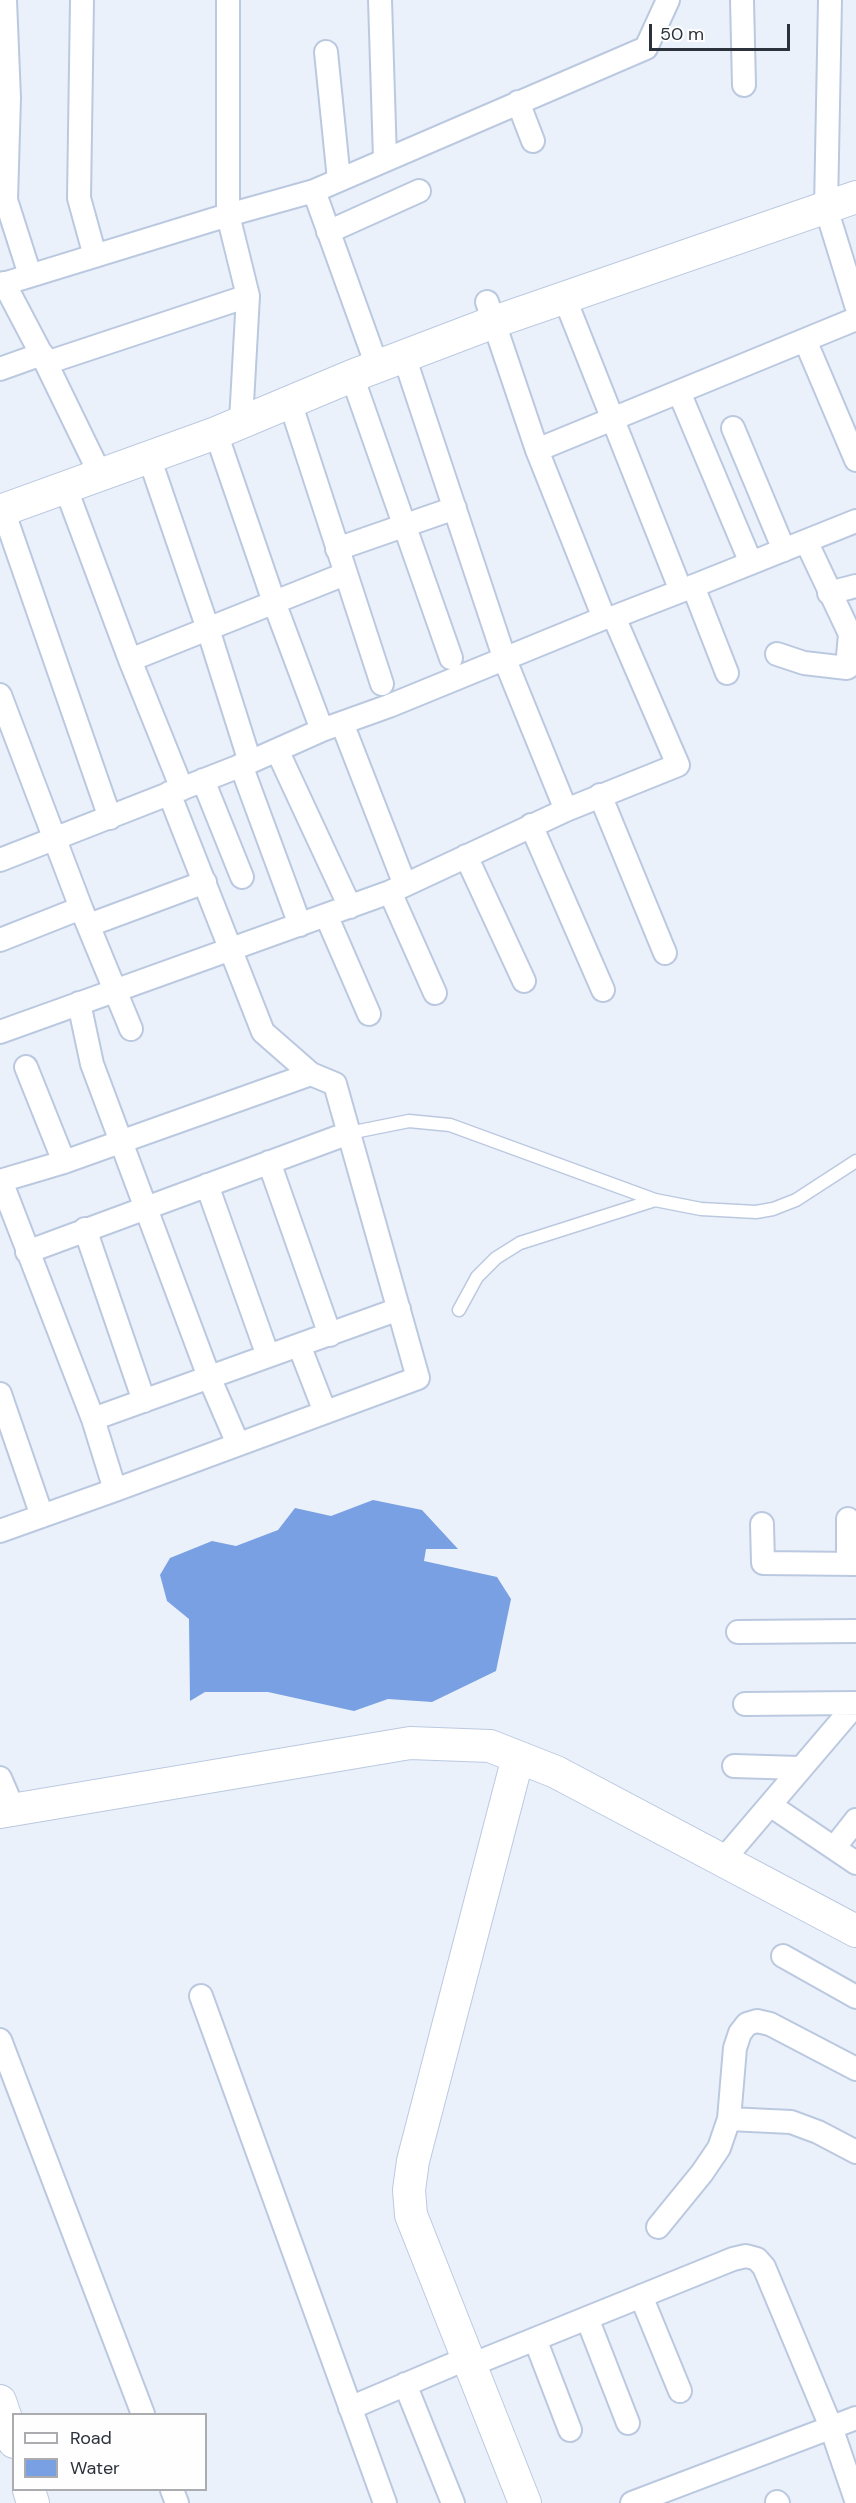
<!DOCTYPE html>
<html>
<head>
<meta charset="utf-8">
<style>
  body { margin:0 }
  #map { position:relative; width:856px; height:2503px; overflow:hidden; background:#ebf1fb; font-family:"DM Sans",sans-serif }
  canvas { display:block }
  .legend { position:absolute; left:12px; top:2413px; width:195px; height:78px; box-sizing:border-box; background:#fefefe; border:2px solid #aaacb0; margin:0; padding:8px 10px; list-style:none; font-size:18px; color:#2c323b }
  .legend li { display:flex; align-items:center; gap:12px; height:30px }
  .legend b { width:30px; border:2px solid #aaacb0 }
  .scale { position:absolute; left:649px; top:24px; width:141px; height:27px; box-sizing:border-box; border:3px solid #2c323b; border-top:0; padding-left:8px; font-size:18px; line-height:21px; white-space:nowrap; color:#2c323b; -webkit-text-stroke:4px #fefefe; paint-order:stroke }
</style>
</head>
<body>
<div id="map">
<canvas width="856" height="2503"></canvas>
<ul class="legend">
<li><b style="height:8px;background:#fff"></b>Road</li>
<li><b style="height:16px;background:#78a0e3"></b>Water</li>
</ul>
<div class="scale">50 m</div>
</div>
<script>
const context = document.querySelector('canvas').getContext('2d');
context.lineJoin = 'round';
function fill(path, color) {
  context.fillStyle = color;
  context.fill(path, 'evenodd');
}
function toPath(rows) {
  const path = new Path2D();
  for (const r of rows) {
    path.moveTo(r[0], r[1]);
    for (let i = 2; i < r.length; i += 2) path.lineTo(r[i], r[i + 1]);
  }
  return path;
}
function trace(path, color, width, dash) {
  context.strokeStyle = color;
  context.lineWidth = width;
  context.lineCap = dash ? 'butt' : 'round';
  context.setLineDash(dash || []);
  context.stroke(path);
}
fill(toPath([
  [373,1500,422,1510,458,1549,426,1549,424,1561,497,1577,511,1599,496,1671,432,1702,388,1699,354,1711,268,1692,205,1692,190,1701,189,1619,167,1601,160,1575,170,1558,212,1541,236,1546,278,1530,295,1508,331,1516]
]), '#78a0e3');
const lane = toPath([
  [349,1133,409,1121,450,1125,655,1200,701,1209,756,1212,773,1209,796,1200,856,1161],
  [459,1310,477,1277,496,1258,520,1243,655,1200]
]);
const street = toPath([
  [5,0,9,98,6,200,30,275],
  [82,0,79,198,95,256],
  [228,0,228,215,248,296,241,421],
  [380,0,385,159],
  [742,0,744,85],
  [830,0,826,208,856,305],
  [326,52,339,180],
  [518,102,533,141],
  [314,191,377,366],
  [328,232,419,191],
  [4,283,46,363,100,474],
  [0,285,228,215,314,191,646,48,668,0],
  [565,299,681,591],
  [487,302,537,450,604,618],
  [805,340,856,460],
  [404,356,505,660,566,810],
  [46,363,248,296],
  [0,369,42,354],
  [352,376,451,658],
  [679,392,751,563],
  [290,402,382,684],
  [733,428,784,550],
  [216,433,274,602,322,730],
  [537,450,856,319],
  [149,457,208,629,250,762],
  [65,486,130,660,182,789],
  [3,510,110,818],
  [337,549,455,508],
  [693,586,727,673],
  [829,593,856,586],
  [777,654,804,663,847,668,850,634,806,541],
  [130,660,345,574],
  [0,695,81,908,131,1029],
  [342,723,405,885],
  [277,750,350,907],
  [241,765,300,925],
  [203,780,242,877],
  [169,793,263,1032,311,1074],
  [600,795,665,953],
  [531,825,603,990],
  [466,856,524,981],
  [0,860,250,762,322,730,389,706,604,618,614,617,681,591,856,521],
  [390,892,435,993],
  [326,915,369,1014],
  [89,925,205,882],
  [0,940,81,908],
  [79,1003,92,1064,209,1377,238,1444],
  [0,1032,390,892,566,810,678,765,614,617],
  [26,1067,64,1162],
  [269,1162,330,1335],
  [0,1181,64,1162,311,1074,335,1084,418,1378,115,1490,0,1531],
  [1,1181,93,1419,115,1490],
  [207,1185,268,1356],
  [85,1229,144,1401],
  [27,1252,349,1133],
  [299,1345,325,1412],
  [0,1394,42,1516],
  [93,1419,399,1309],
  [762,1524,763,1563,856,1564],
  [848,1564,848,1519],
  [738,1632,856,1631],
  [745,1704,856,1703],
  [734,1766,799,1768],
  [0,1778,13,1808],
  [770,1805,856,1863],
  [834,1848,856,1820],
  [723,1860,856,1704],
  [783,1956,856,1997],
  [201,1996,385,2503],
  [0,2040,143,2414],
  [729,2119,791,2122,818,2132,856,2152],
  [658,2227,702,2173,719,2148,729,2119,735,2048,740,2033,747,2024,757,2021,770,2024,856,2069],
  [641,2296,680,2391],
  [587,2318,628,2423],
  [535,2339,570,2430],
  [471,2365,733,2259,746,2256,757,2259,764,2267,831,2427,856,2500],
  [405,2384,453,2503],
  [350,2408,468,2358],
  [172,2490,177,2503],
  [777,2502,778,2503],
  [632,2503,856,2418]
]);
const secondary = toPath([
  [0,511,216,433,352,376,494,322,856,197],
  [518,1757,413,2161,409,2190,411,2215,525,2503],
  [0,1812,410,1743,490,1746,556,1772,856,1931],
  [0,2401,14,2442],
  [29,2490,33,2503]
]);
trace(lane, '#bbc9e0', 15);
trace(street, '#bbc9e0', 26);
trace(secondary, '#bbc9e0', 34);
trace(lane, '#fff', 12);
trace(street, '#fff', 22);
trace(secondary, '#fff', 32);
</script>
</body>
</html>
